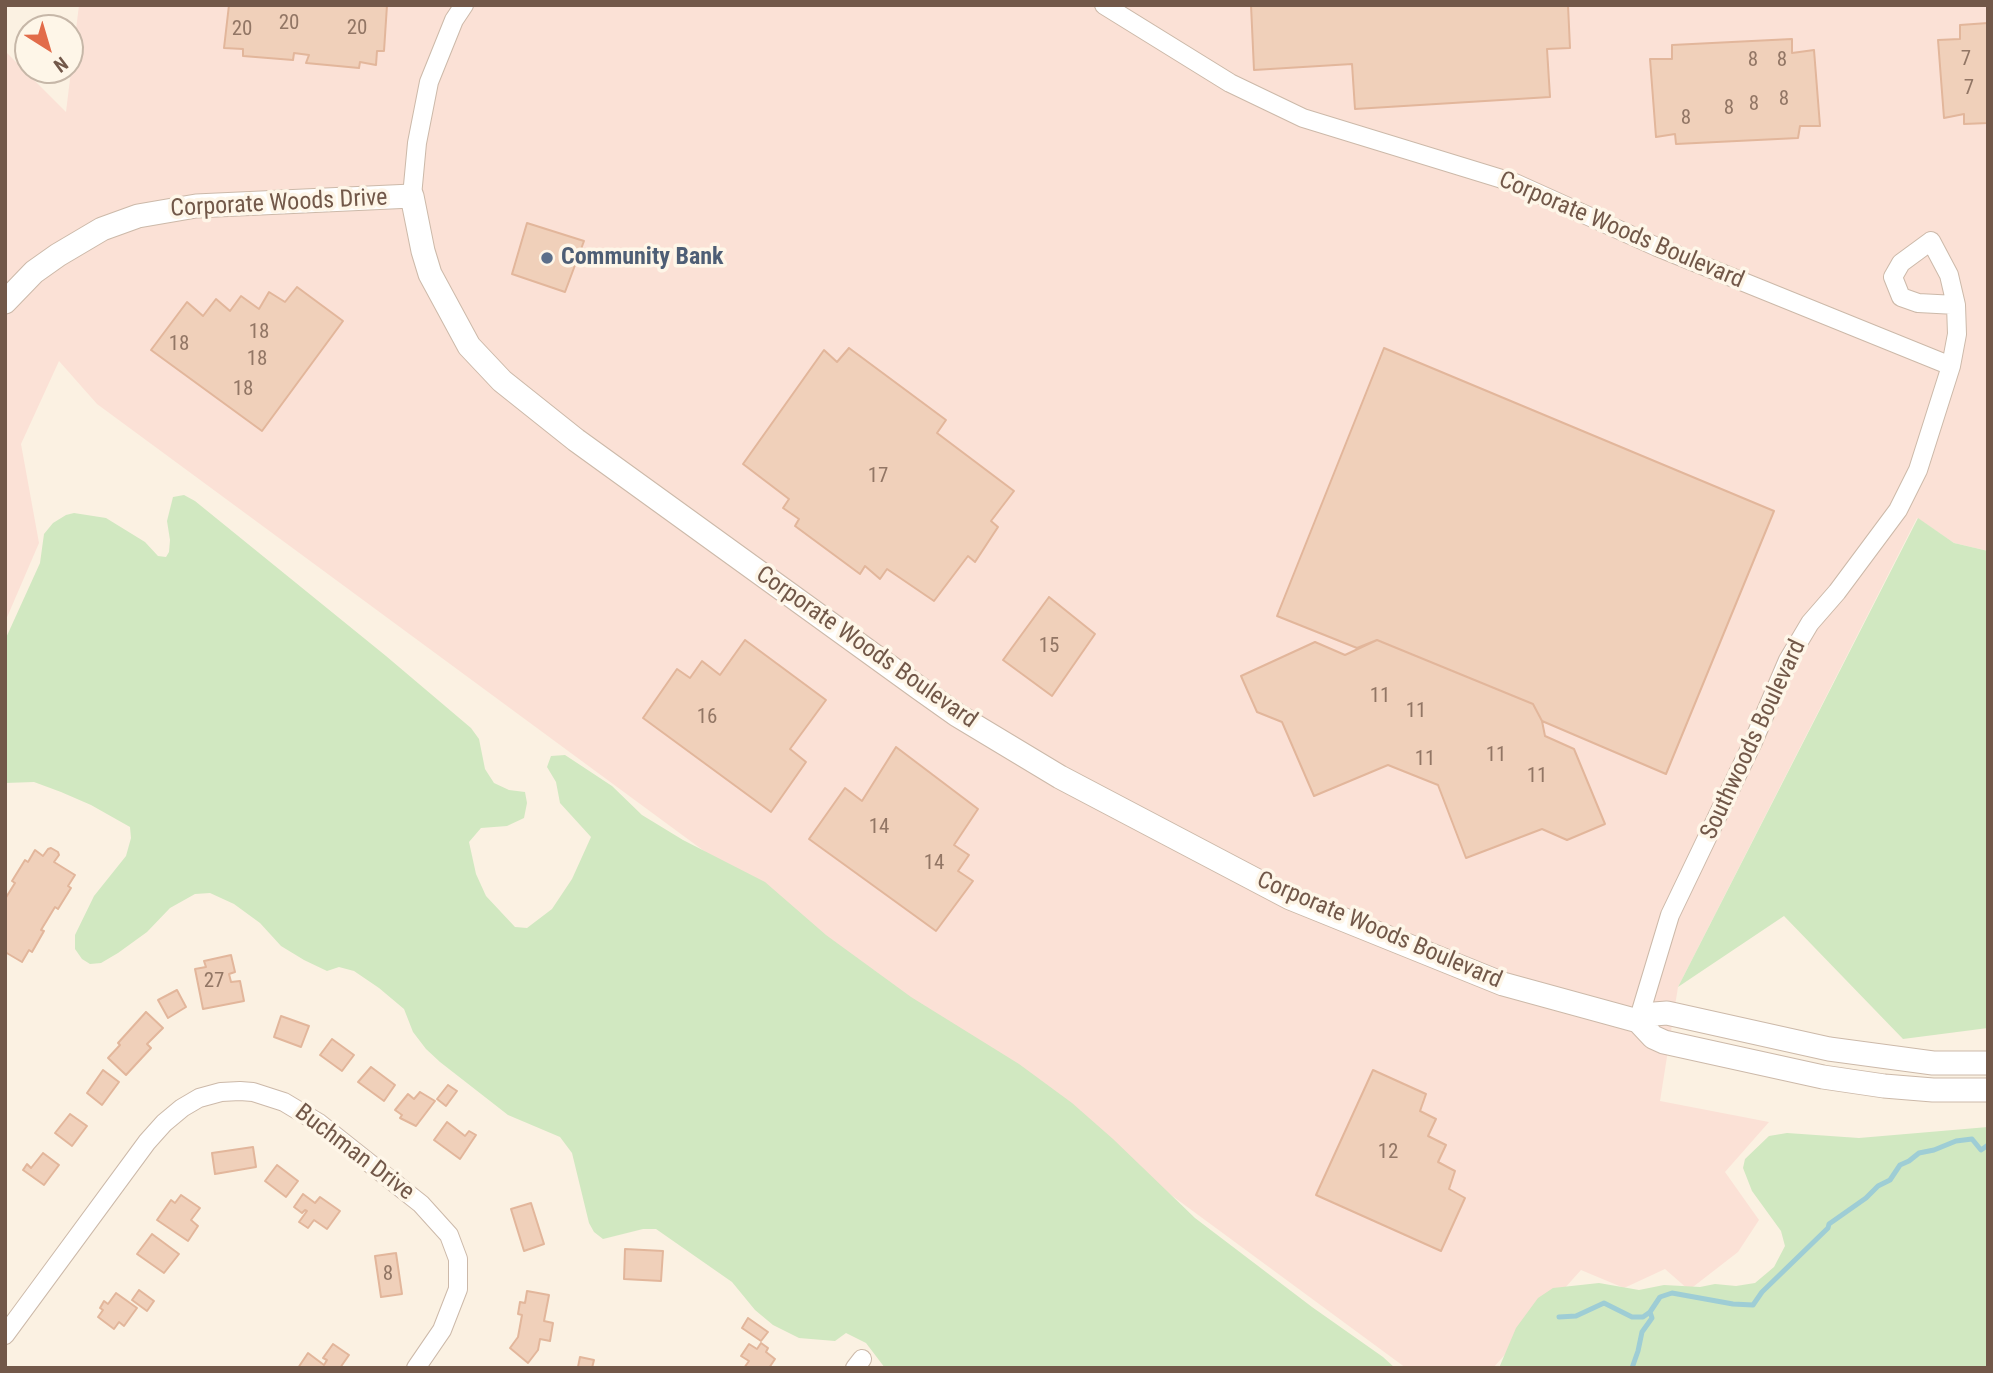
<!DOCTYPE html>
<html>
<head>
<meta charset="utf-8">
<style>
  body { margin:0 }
  #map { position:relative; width:1993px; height:1373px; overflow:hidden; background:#fbf1e2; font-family:"Roboto Condensed",sans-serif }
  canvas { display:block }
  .frame { position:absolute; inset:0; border:7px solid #725849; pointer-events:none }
  .north { position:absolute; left:14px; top:14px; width:70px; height:70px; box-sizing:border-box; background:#fef6e8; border:2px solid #c6b7a8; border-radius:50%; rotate:143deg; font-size:19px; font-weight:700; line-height:28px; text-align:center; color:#725849 }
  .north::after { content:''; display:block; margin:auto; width:24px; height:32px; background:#e26c4a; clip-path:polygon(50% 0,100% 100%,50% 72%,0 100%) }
</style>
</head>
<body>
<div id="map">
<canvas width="1993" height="1373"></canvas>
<div class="frame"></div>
<div class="north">N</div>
</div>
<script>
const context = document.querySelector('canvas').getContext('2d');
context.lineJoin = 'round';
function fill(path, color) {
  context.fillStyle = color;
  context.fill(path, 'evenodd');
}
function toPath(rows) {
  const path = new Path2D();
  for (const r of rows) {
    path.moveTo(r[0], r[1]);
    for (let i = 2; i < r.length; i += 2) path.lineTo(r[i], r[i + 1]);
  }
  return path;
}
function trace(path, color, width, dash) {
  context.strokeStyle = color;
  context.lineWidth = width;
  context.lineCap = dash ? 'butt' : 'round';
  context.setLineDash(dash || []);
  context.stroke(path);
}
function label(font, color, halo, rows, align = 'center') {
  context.font = font + ' "Roboto Condensed",sans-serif';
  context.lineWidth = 7;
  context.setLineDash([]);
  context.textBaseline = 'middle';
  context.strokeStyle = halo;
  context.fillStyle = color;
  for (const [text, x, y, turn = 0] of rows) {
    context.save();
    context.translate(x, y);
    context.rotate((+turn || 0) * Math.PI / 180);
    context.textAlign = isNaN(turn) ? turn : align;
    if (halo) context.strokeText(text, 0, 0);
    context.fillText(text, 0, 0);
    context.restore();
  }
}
fill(toPath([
  [79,5,1988,5,1988,551,1954,543,1917,518,1678,987,1660,1101,1769,1122,1725,1172,1759,1220,1738,1252,1689,1290,1665,1269,1624,1288,1581,1270,1493,1368,1406,1368,97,404,59,361,21,444,39,543,5,622,5,51,66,112]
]), '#fbe1d6');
fill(toPath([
  [184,495,195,501,386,656,471,728,479,739,485,769,494,783,509,790,525,792,527,803,524,818,507,826,481,828,469,842,476,874,486,896,515,927,527,928,552,909,572,879,591,837,560,803,556,782,547,767,551,756,565,755,612,786,642,815,683,840,765,882,826,935,911,997,1019,1064,1072,1103,1113,1139,1195,1218,1312,1307,1383,1357,1395,1368,885,1368,866,1343,846,1333,835,1341,799,1338,773,1325,755,1310,732,1282,656,1229,643,1229,603,1239,594,1232,589,1223,572,1153,560,1137,508,1115,440,1062,426,1049,413,1032,404,1009,379,988,354,971,339,967,327,971,304,960,281,946,260,923,234,904,210,893,195,894,170,908,147,932,118,953,101,963,90,964,82,959,75,949,75,935,94,896,126,856,131,838,130,827,91,805,61,792,34,782,5,783,5,640,40,563,44,534,53,523,66,515,74,513,106,518,145,542,158,556,166,557,169,552,170,540,167,521,173,497],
  [1918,518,1954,543,1988,551,1988,1028,1903,1039,1784,916,1678,987],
  [1988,1127,1988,1368,1499,1368,1516,1328,1538,1298,1553,1288,1599,1283,1639,1290,1664,1285,1700,1287,1715,1284,1736,1286,1755,1283,1774,1267,1785,1246,1781,1231,1752,1191,1743,1168,1745,1159,1769,1136,1787,1133,1859,1138]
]), '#d1e8c1');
trace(toPath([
  [1559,1317,1576,1316,1604,1303,1632,1317,1643,1317,1650,1312,1660,1297,1672,1293,1733,1304,1753,1305,1762,1292,1828,1228,1829,1224,1866,1198,1878,1186,1890,1180,1900,1165,1909,1161,1919,1153,1934,1150,1956,1141,1972,1139,1981,1150,1988,1145],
  [1632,1368,1638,1351,1642,1332,1652,1318,1650,1312]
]), '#9ecdd5', 5);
const building = toPath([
  [229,5,387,5,384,51,377,51,376,65,360,62,359,68,306,63,309,55,294,53,293,60,243,56,243,49,224,48,229,5],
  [1251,5,1568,5,1570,48,1547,49,1550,97,1355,109,1352,64,1254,70,1251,5],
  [1988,23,1988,123,1964,124,1964,114,1944,118,1938,40,1960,39,1960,25,1988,23],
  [1792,39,1792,53,1814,50,1820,126,1800,126,1798,138,1676,144,1675,134,1656,137,1650,59,1672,59,1672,45,1792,39],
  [527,223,584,241,565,292,512,274,527,223],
  [297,287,343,321,262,431,151,350,187,302,203,316,216,299,230,311,241,296,259,309,269,292,285,302,297,287],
  [849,348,946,420,937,433,1014,491,991,521,998,527,975,562,968,556,934,601,887,569,880,579,865,566,860,574,795,526,799,519,783,508,789,499,743,464,824,350,837,362,849,348],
  [1384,348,1774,511,1666,774,1542,721,1533,704,1377,640,1357,648,1277,616,1384,348],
  [1049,597,1095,634,1052,696,1003,660,1049,597],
  [745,640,826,700,790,749,806,762,771,812,643,718,677,669,690,678,702,661,720,675,745,640],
  [1377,640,1533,704,1542,721,1545,736,1574,749,1605,824,1567,840,1542,829,1466,858,1438,785,1388,765,1314,796,1282,722,1257,712,1241,676,1315,642,1345,655,1377,640],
  [896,747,978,809,954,845,969,855,958,871,973,881,936,931,809,839,845,788,862,801,896,747],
  [51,848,58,852,59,855,54,862,75,875,68,886,71,888,58,909,55,907,41,930,44,931,32,952,29,950,22,962,5,952,5,899,15,883,12,881,25,860,28,862,35,850,43,856,48,849,51,848],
  [231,955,235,972,229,974,231,982,240,981,244,1001,203,1009,195,969,206,967,204,961,231,955],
  [177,990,186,1007,168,1018,158,1000,177,990],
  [146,1012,163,1028,147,1044,151,1048,126,1075,108,1058,120,1045,118,1043,146,1012],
  [281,1016,309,1026,301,1047,274,1037,281,1016],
  [332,1039,354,1055,342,1071,320,1055,332,1039],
  [371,1067,395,1085,384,1101,358,1082,371,1067],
  [103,1070,119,1082,102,1105,87,1093,103,1070],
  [1373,1070,1426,1094,1420,1111,1436,1119,1428,1136,1446,1145,1438,1162,1455,1171,1449,1189,1465,1198,1441,1251,1316,1195,1373,1070],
  [448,1085,457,1091,446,1106,437,1099,448,1085],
  [420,1092,435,1101,416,1126,400,1118,402,1115,395,1110,408,1094,414,1099,420,1092],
  [70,1114,87,1126,72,1146,55,1133,70,1114],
  [447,1122,465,1136,469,1131,476,1135,460,1159,434,1140,447,1122],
  [253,1147,256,1167,215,1174,212,1153,253,1147],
  [43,1153,59,1165,44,1185,23,1170,27,1164,31,1168,43,1153],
  [277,1165,298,1181,286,1197,265,1181,277,1165],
  [303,1194,315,1203,320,1197,340,1211,327,1229,314,1220,308,1228,299,1222,307,1211,305,1210,302,1213,294,1207,303,1194],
  [181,1195,200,1208,191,1220,198,1226,188,1241,157,1220,171,1200,175,1203,181,1195],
  [531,1203,544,1244,524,1251,511,1209,531,1203],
  [152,1234,179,1254,164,1273,137,1254,152,1234],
  [625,1249,663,1251,661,1281,624,1279,625,1249],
  [396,1253,402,1294,381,1297,375,1256,396,1253],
  [139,1290,154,1301,147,1311,132,1300,139,1290],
  [527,1291,549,1295,544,1321,553,1323,550,1341,540,1339,538,1350,528,1363,510,1348,518,1337,522,1315,518,1314,520,1302,525,1303,527,1291],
  [116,1293,137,1308,124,1326,119,1322,114,1329,98,1317,103,1310,100,1308,104,1301,108,1304,116,1293],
  [748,1318,768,1332,761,1341,742,1328,748,1318],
  [761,1343,768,1348,766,1352,775,1359,769,1368,744,1368,749,1361,741,1356,749,1344,757,1349,761,1343],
  [333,1344,349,1355,340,1368,298,1368,308,1353,324,1365,327,1360,323,1358,333,1344],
  [580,1357,594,1360,592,1368,578,1367,580,1357]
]);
fill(building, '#f0d0ba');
trace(building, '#e2b69b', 2);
const minor = toPath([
  [1104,5,1230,83,1303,118,1515,183,1657,247,1951,366],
  [412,196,417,143,429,82,454,20,464,5],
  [1638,1021,1670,915,1753,742,1788,660,1810,623,1837,592,1898,510,1918,470,1951,366,1957,334,1956,305,1949,275,1931,241,1901,263,1893,277,1901,297,1918,303,1956,305],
  [5,1335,147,1142,164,1123,182,1108,199,1098,221,1092,240,1091,253,1092,284,1102,319,1123,421,1204,449,1235,458,1259,458,1289,442,1330,416,1368],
  [855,1368,862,1359]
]);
const tertiary = toPath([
  [5,302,34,272,58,255,102,229,138,216,196,206,412,196,423,251,430,274,469,346,502,381,576,440,919,688,957,715,1060,777,1290,898,1503,984,1638,1021,1653,1037,1664,1042,1823,1077,1884,1086,1933,1090,1988,1090],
  [1638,1021,1654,1014,1667,1013,1829,1049,1933,1063,1988,1063]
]);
trace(minor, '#ccb9a9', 20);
trace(tertiary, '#ccb9a9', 25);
trace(minor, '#fff', 18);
trace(tertiary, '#fff', 23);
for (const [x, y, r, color] of [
  [547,258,7,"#5c6f8a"]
]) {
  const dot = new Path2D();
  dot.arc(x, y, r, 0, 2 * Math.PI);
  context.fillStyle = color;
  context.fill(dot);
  trace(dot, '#fef6e8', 2.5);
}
label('21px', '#927665', null, [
  ["20",289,24],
  ["20",357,29],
  ["20",242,30],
  ["7",1966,60],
  ["8",1753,61],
  ["8",1782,61],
  ["7",1969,89],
  ["8",1784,100],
  ["8",1754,105],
  ["8",1729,109],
  ["8",1686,119],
  ["18",259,333],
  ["18",179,345],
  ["18",257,360],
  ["18",243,390],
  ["17",878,477],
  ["15",1049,647],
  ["11",1380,697],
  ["11",1416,712],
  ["16",707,718],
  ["11",1496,756],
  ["11",1425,760],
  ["11",1537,777],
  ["14",879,828],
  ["14",934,864],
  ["27",214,982],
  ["12",1388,1153],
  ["8",388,1275]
]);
label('24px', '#725849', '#fef6e8', [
  ["Corporate Woods Drive",279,204,-3],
  ["Corporate Woods Boulevard",1621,231,23],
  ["Corporate Woods Boulevard",866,648,35],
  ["Southwoods Boulevard",1754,740,-65],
  ["Corporate Woods Boulevard",1379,931,23],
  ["Buchman Drive",354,1153,37]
]);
label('bold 24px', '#4e5e75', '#fef6e8', [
  ["Community Bank",561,258]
], 'left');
</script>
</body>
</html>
